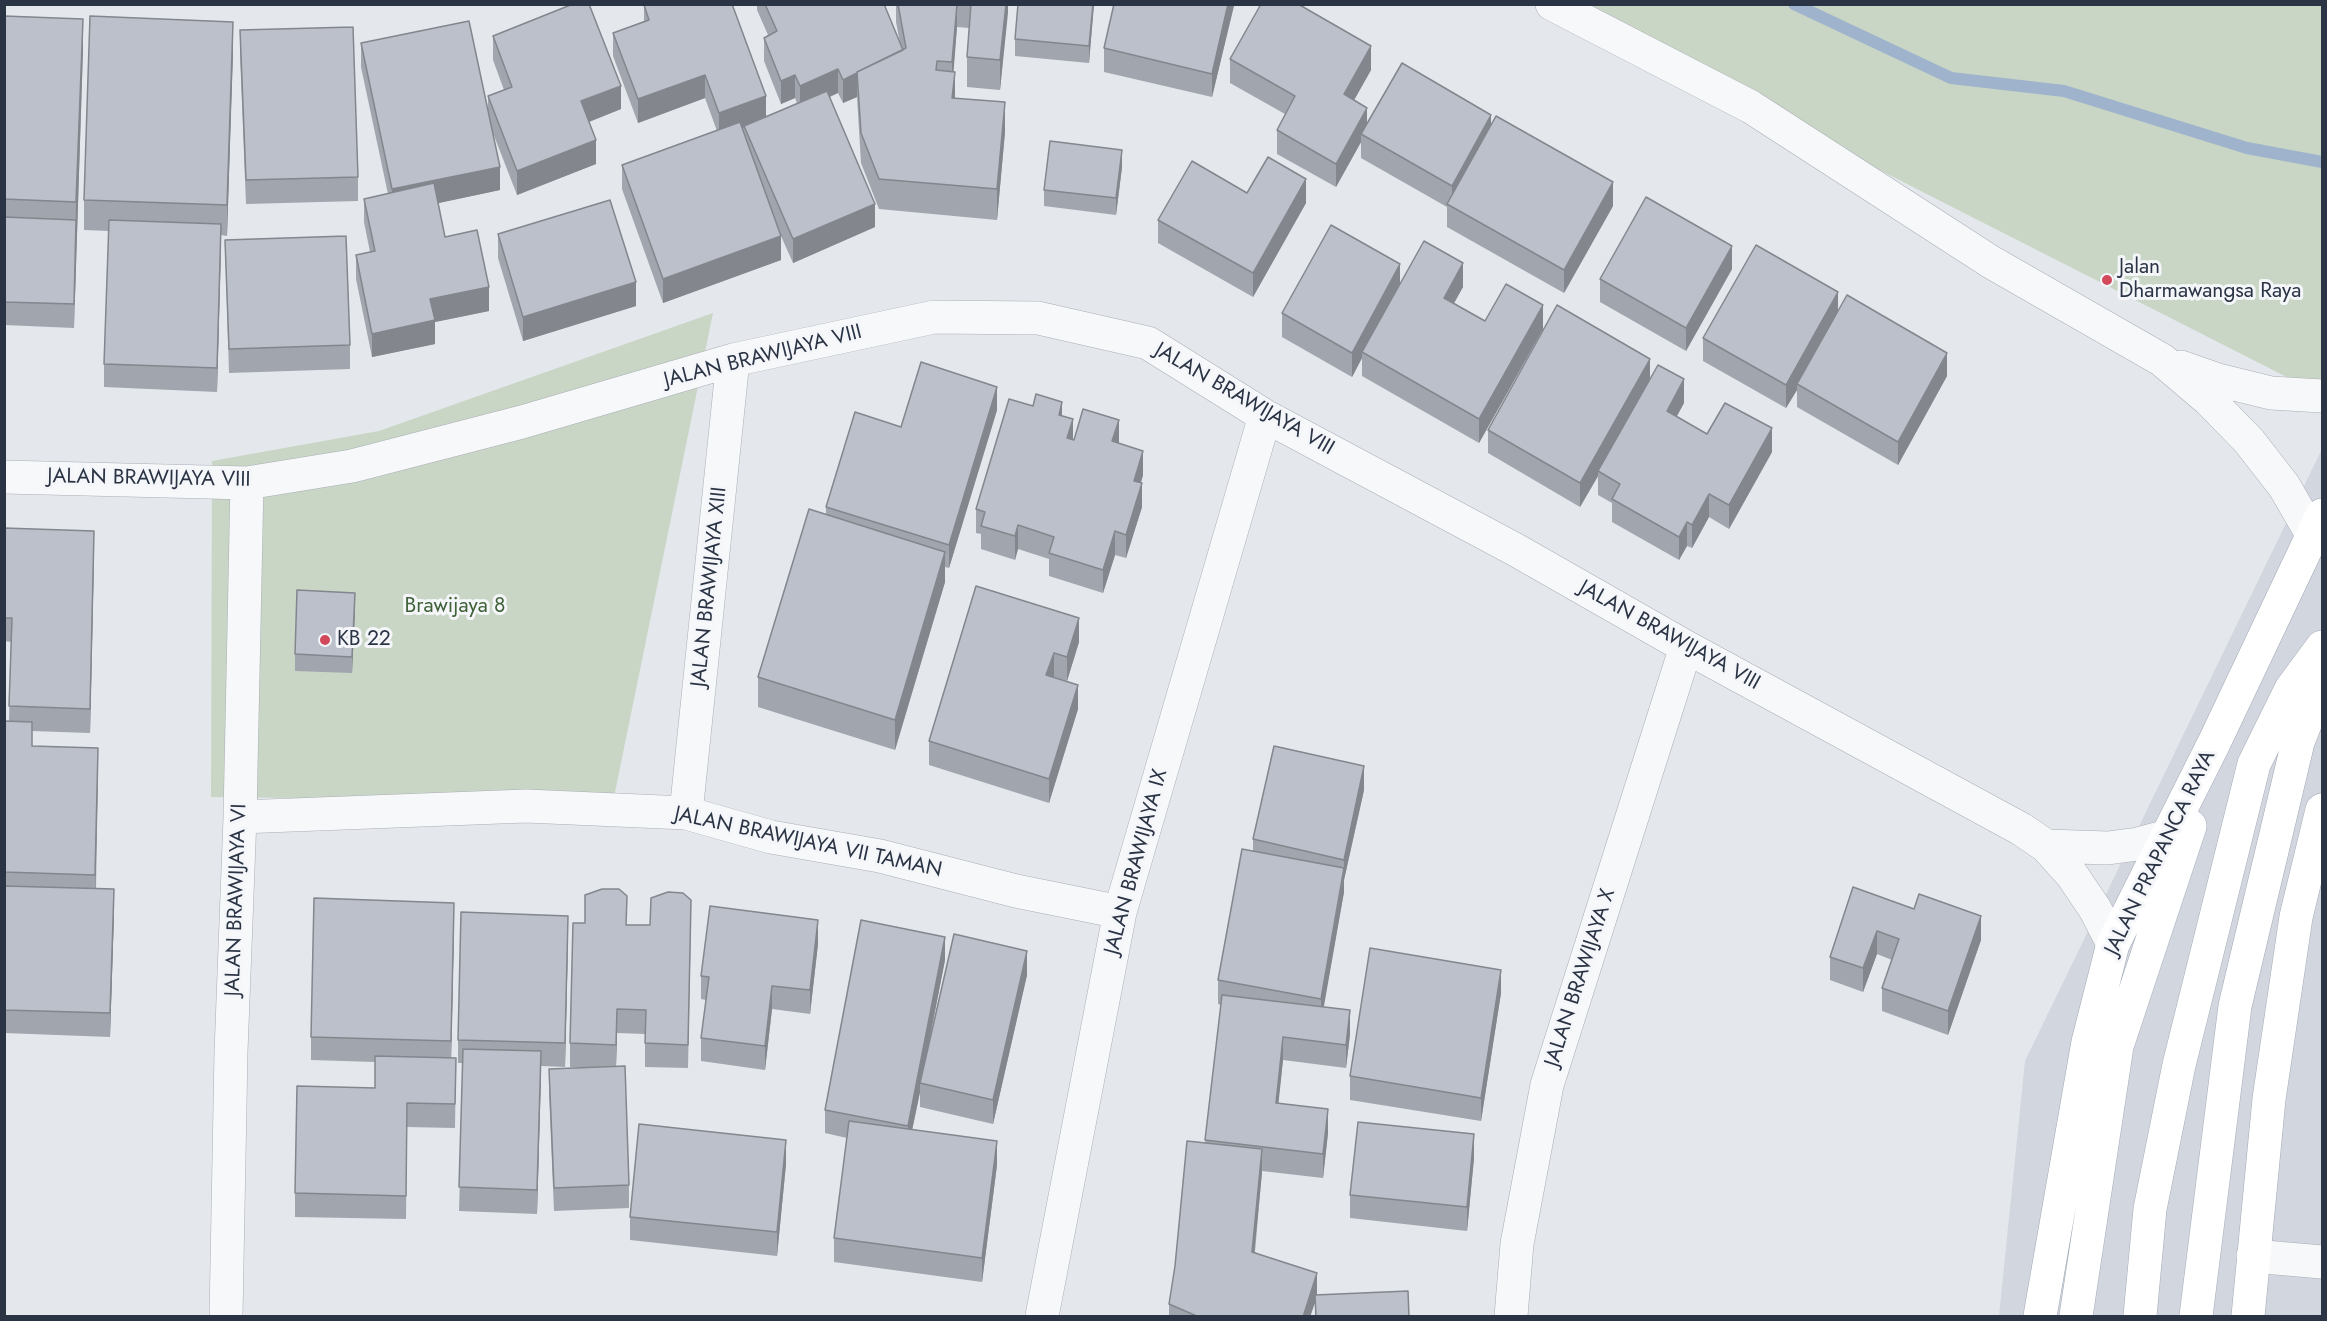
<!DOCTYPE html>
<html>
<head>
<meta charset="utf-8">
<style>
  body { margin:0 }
  #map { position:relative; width:2327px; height:1321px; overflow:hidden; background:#e4e7ec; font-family:Jost,sans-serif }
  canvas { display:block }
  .frame { position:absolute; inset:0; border:6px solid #2b3445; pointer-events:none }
</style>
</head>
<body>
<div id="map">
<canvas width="2327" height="1321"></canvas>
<div class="frame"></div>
</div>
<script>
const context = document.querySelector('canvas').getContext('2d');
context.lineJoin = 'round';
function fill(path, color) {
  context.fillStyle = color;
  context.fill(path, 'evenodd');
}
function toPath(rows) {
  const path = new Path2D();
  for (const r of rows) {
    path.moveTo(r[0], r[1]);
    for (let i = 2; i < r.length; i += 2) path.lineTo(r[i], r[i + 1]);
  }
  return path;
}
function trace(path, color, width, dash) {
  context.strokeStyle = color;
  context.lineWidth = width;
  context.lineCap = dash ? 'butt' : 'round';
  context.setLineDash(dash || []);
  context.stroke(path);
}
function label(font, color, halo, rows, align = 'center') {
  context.font = font + ' Jost,sans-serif';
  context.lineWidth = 6;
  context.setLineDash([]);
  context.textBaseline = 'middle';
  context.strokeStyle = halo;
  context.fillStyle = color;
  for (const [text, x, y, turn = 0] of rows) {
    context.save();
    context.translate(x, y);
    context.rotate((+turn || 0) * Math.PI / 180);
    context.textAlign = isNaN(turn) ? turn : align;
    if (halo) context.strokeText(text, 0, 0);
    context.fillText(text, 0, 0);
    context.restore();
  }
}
fill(toPath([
  [2322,449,2322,1316,1999,1316,2025,1061]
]), '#d2d6de');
fill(toPath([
  [1555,5,2322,5,2322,395],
  [713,313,613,802,211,797,212,461,379,431]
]), '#c9d6c5');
trace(toPath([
  [1794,4,1951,78,2064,91,2247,148,2322,162]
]), '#9fb4cc', 12);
const minor = toPath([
  [1552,4,1751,107,1991,262,2162,360,2209,400,2249,441,2284,486,2313,536],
  [2181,367,2218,380,2271,393,2322,396],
  [4,477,247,483,352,466,522,422,733,360,934,317,1038,318,1148,343,1265,416,1516,550,1686,647,2021,829,2046,846,2072,875,2095,909,2113,944],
  [686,813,733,360],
  [240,817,526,806,686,813,771,837,880,856,1016,891,1120,912],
  [2046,846,2108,848,2138,844,2168,836],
  [2253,1256,2322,1262],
  [226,1316,231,1052,240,817,247,483],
  [1042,1316,1120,912,1265,416],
  [1511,1316,1517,1244,1547,1085,1686,647]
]);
const major = toPath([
  [2040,1316,2088,1042,2113,944,2214,743,2322,515],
  [2076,1316,2117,1046,2190,826],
  [2140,1316,2150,1209,2179,1065,2254,764,2291,689,2322,647],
  [2196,1316,2235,1006,2298,742,2322,681],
  [2248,1316,2269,1099,2296,917,2322,810]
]);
trace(minor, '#a9aeb7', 34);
trace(major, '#a3abb8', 34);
trace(minor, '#f7f8fa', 33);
trace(major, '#fff', 33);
fill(toPath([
  [757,4,884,4,900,43,896,22,896,4,1008,4,1000,90,967,87,967,57,969,28,957,27,953,71,955,98,1005,132,997,220,879,209,861,163,857,97,843,103,838,93,830,97,875,227,793,263,781,236,781,260,663,303,622,189,622,165,717,131,705,98,638,123,613,56,613,33,644,21,644,5,766,117,797,103,795,98,781,104,764,61,764,38,768,35,757,10],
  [1094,4,1089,63,1015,56,1015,39],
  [1234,4,1212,97,1104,72,1104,48],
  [4,16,83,49,74,328,4,325],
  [240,30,358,177,358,201,246,204,240,54],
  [493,36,621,109,589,122,596,164,517,195,493,133,500,190,438,203,445,237,489,311,435,322,435,344,372,357,356,279,356,255,370,252,364,222,364,199,388,194,361,67,361,43,488,108,488,96,504,90,493,60],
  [233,52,227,236,221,235,217,392,104,387,104,364,109,231,84,230,84,200],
  [1230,59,1371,70,1354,100,1367,124,1491,124,1613,206,1564,293,1447,227,1447,207,1361,158,1361,142,1336,187,1277,154,1277,130,1285,114,1230,83],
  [1122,167,1116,215,1044,206,1044,190],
  [1247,193,1306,203,1253,297,1158,243,1158,220],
  [498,234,636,306,523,341,498,258],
  [225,240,350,345,350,369,229,373],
  [1732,269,1686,351,1600,302,1600,279],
  [1400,283,1463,287,1454,303,1485,321,1543,329,1479,443,1362,376,1362,358,1352,377,1282,337,1282,313],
  [1838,311,1947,376,1898,465,1797,407,1797,390,1786,408,1703,361,1703,338],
  [1650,379,1684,403,1677,416,1707,434,1772,452,1729,529,1709,517,1692,548,1687,546,1679,560,1612,522,1612,503,1598,495,1598,476,1580,507,1488,453,1488,430],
  [997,410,949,568,945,567,945,582,895,750,758,707,758,677,826,515,826,507,901,427],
  [1062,416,1073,440,1119,443,1143,475,1141,483,1142,507,1126,558,1115,555,1103,593,1049,576,1049,559,1018,549,1015,560,981,549,981,534,976,533,976,509],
  [4,528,94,555,90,733,32,731,32,746,98,772,96,889,114,913,110,1037,4,1033,4,721,9,721,11,642,4,641],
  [976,586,1079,642,1067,681,1054,677,1053,678,1078,709,1049,803,929,765,929,741],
  [355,609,352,673,295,671,295,654],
  [1364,790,1344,880,1344,892,1323,1007,1350,1034,1346,1068,1283,1060,1278,1103,1328,1133,1323,1178,1262,1171,1255,1252,1317,1295,1409,1317,1315,1317,1315,1301,1310,1317,1169,1317,1169,1304,1205,1143,1221,1005,1218,1004,1218,980,1253,851,1253,839],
  [1914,909,1981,940,1948,1035,1882,1011,1882,988,1892,960,1877,954,1863,992,1830,980,1830,957],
  [691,924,688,1068,645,1067,645,1034,617,1033,616,1066,629,1185,629,1208,554,1211,549,1093,549,1069,591,1067,570,1067,570,1043,627,925,650,925],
  [454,926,451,1058,456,1058,455,1128,407,1127,406,1219,295,1217,295,1193,375,1088,375,1062,311,1060,311,1037],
  [568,940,565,1067,541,1066,537,1214,459,1211,463,1063,458,1063,458,1040],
  [818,944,810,1014,772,1009,765,1070,701,1061,701,1038,706,1000,701,999,701,976],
  [945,960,929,1042,1027,975,993,1124,920,1107,920,1092,912,1130,997,1165,982,1282,834,1262,834,1238,847,1138,825,1133,825,1110],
  [1501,993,1481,1121,1350,1100,1350,1076],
  [1474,1158,1467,1231,1350,1218,1350,1195],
  [786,1164,777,1256,630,1240,630,1217]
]), '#a1a5ae');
fill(toPath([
  [957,4,957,27,952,92,952,62],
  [1006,4,1008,4,1008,13,1000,90,1000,60],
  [1093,4,1094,4,1089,63,1089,46],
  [1228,4,1234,4,1234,6,1212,97,1212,74],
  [83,19,83,49,74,328,76,202],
  [233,22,233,52,227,236,227,205],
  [1371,46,1371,70,1344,118,1344,94],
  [838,69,838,93,800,109,800,86],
  [955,72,955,102,952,98],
  [857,73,857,97,843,103,843,80],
  [705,75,705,98,638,123,638,99],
  [795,75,795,98,781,104,781,81],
  [621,86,621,109,581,125,581,101],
  [766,96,766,120,719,136,719,113],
  [1005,102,1005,132,997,220,997,189],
  [1367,108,1367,131,1361,134,1361,142,1336,187,1336,164],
  [1491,115,1491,138,1452,206,1452,186],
  [596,140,596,164,517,195,517,171],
  [1122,150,1122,167,1116,215,1116,198],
  [500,167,500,190,392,213,392,189],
  [1306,179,1306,203,1253,297,1253,273],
  [1613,182,1613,206,1564,293,1564,270],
  [875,204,875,227,793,263,793,239],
  [221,224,221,247,217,392,217,368],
  [781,236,781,260,663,303,663,279],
  [1732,246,1732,269,1686,351,1686,328],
  [1463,263,1463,287,1444,321,1444,298],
  [1400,264,1400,288,1362,352,1362,358,1352,377,1352,353],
  [636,282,636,306,523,341,523,317],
  [489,287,489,311,435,322,435,344,372,357,372,334,430,299],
  [1838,292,1838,316,1797,384,1797,390,1786,408,1786,385],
  [1543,305,1543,329,1479,443,1479,419],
  [1947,353,1947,376,1898,465,1898,442],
  [1650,359,1650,382,1598,471,1598,476,1580,507,1580,483],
  [1684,379,1684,403,1667,434,1667,411],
  [997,387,997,410,949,568,949,545],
  [1062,402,1062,426,1059,415],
  [1073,419,1073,442,1067,438],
  [1119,420,1119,444,1112,441],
  [1772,428,1772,452,1729,529,1729,505],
  [1143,451,1143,475,1134,504,1134,481],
  [1142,483,1142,507,1126,558,1126,535],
  [1709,494,1709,517,1692,548,1692,525],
  [1687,522,1687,546,1679,560,1679,537],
  [1018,525,1018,549,1015,560,1015,536],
  [94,531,94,555,90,733,90,709],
  [1115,531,1115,555,1103,593,1103,570],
  [945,552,945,582,895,750,895,720],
  [355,593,355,609,352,673,352,657],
  [1079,618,1079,642,1067,681,1067,657],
  [1054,653,1054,677,1046,699,1046,675],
  [1078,685,1078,709,1049,803,1049,779],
  [98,748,98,772,95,898,95,875],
  [1364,766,1364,790,1344,880,1344,892,1321,1023,1321,999,1344,872,1344,860],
  [114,889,114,913,110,1037,110,1013],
  [454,903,454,926,451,1065,451,1041],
  [568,916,568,940,565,1067,565,1043],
  [1981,916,1981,940,1948,1035,1948,1011],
  [818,920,818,944,810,1014,810,990],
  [1877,931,1877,954,1863,992,1863,968],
  [945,937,945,960,921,1083,920,1083,920,1092,908,1150,908,1126],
  [1027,951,1027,975,993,1124,993,1100],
  [1501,970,1501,993,1481,1121,1481,1098],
  [772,986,772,1009,765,1070,765,1046],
  [617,1009,617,1033,616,1068,616,1045],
  [1350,1010,1350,1034,1346,1068,1346,1045],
  [1283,1037,1283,1060,1276,1127,1276,1103],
  [541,1051,541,1075,537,1214,537,1190],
  [1328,1109,1328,1133,1323,1178,1323,1154],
  [1474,1134,1474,1158,1467,1231,1467,1207],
  [786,1140,786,1164,777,1256,777,1232],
  [997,1141,997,1165,982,1282,982,1258],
  [1262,1149,1262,1173,1252,1275,1252,1252],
  [1317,1273,1317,1297,1310,1317,1303,1317]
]), '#83868d');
const building = toPath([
  [573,4,589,4,621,86,581,101,596,140,517,171,488,96,512,87,493,36,573,4],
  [646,4,732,4,766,96,719,113,705,75,638,99,613,33,649,20,644,5,646,4],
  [765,4,884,4,903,50,857,72,857,73,843,80,838,69,800,86,795,75,781,81,764,38,777,31,765,4],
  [898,4,957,4,952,62,937,61,936,70,955,72,952,98,1005,102,997,189,879,179,861,133,857,72,906,48,898,4],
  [971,4,1006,4,1000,60,967,57,971,4],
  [1018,4,1093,4,1089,46,1015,39,1018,4],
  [1114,4,1228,4,1212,74,1104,48,1114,4],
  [1261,4,1298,4,1371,46,1344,94,1367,108,1336,164,1277,130,1295,96,1230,59,1261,4],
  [4,16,83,19,76,202,4,199,4,16],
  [90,16,233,22,227,205,84,200,90,16],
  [469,21,500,167,392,189,361,43,469,21],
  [353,27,358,177,246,180,240,30,353,27],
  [1402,63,1491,115,1452,186,1361,134,1402,63],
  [827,91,875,204,793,239,744,126,827,91],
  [1496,116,1613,182,1564,270,1447,204,1496,116],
  [740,122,781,236,663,279,622,165,740,122],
  [1050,141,1122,150,1116,198,1044,190,1050,141],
  [1268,157,1306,179,1253,273,1158,220,1192,161,1247,193,1268,157],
  [434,183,445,237,477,230,489,287,430,299,435,320,372,334,356,255,375,251,364,199,434,183],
  [1646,197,1732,246,1686,328,1600,279,1646,197],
  [610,200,636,282,523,317,498,234,610,200],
  [4,217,76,220,74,304,4,302,4,217],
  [109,220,221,224,217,368,104,364,109,220],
  [1331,225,1400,264,1352,353,1282,313,1331,225],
  [346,236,350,345,229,349,225,240,346,236],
  [1424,241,1463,263,1444,298,1485,321,1506,284,1543,305,1479,419,1362,352,1424,241],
  [1756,245,1838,292,1786,385,1703,338,1756,245],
  [1847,295,1947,353,1898,442,1797,384,1847,295],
  [1557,305,1650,359,1580,483,1488,430,1557,305],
  [921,362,997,387,949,545,826,507,855,412,901,427,921,362],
  [1658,365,1684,379,1667,411,1707,434,1725,403,1772,428,1729,505,1709,494,1692,525,1687,522,1679,537,1612,499,1620,484,1598,471,1658,365],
  [1036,394,1062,402,1059,415,1073,419,1067,438,1074,440,1083,409,1119,420,1112,441,1143,451,1134,481,1142,483,1126,535,1115,531,1103,570,1049,553,1054,537,1018,525,1015,536,981,526,985,512,976,509,1009,399,1033,406,1036,394],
  [809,509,945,552,895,720,758,677,809,509],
  [4,528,94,531,90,709,9,706,12,618,4,618,4,528],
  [976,586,1079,618,1067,657,1054,653,1046,675,1078,685,1049,779,929,741,976,586],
  [297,590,355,593,352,657,295,654,297,590],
  [4,721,32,722,32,746,98,748,95,875,4,872,4,721],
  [1274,746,1364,766,1344,860,1253,839,1274,746],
  [1242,849,1344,868,1321,999,1218,980,1242,849],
  [4,886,114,889,110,1013,4,1010,4,886],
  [1853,887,1914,909,1919,894,1981,916,1948,1011,1882,988,1899,939,1877,931,1863,968,1830,957,1853,887],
  [602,889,619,889,627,896,626,925,650,925,651,898,668,892,683,893,691,900,688,1045,645,1043,646,1010,617,1009,616,1045,570,1043,573,923,585,923,585,895,602,889],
  [314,898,454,903,451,1041,311,1037,314,898],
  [710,906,818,920,810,990,772,986,765,1046,701,1038,709,977,701,976,710,906],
  [461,912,568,916,565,1043,458,1040,461,912],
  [861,920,945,937,908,1126,825,1110,861,920],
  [954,934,1027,951,993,1100,920,1083,954,934],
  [1370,948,1501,970,1481,1098,1350,1076,1370,948],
  [1222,995,1350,1010,1346,1045,1283,1037,1276,1103,1328,1109,1323,1154,1205,1140,1222,995],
  [463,1049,541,1051,537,1190,459,1187,463,1049],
  [375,1056,456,1058,455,1104,407,1103,406,1196,295,1193,297,1086,375,1088,375,1056],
  [625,1066,629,1185,554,1188,549,1069,625,1066],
  [849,1121,997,1141,982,1258,834,1238,849,1121],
  [1358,1122,1474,1134,1467,1207,1350,1195,1358,1122],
  [639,1124,786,1140,777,1232,630,1217,639,1124],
  [1187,1141,1262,1149,1252,1252,1317,1273,1303,1317,1199,1317,1169,1304,1175,1266,1187,1141],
  [1408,1291,1409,1317,1316,1317,1315,1295,1408,1291]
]);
fill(building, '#bbc0ca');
trace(building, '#83868d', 1.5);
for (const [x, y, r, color] of [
  [2107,280,6,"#d1495b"],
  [325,640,6,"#d1495b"]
]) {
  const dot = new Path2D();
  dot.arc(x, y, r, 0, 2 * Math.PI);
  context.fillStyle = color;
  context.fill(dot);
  trace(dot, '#f4f6f9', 2);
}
label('21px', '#2b3445', '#f4f6f9', [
  ["Jalan",2119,268],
  ["Dharmawangsa Raya",2119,292],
  ["KB 22",337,640]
], 'left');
label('21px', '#2b3445', '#f4f6f9', [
  ["JALAN BRAWIJAYA VIII",763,357,-14],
  ["JALAN BRAWIJAYA VIII",1244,400,30],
  ["JALAN BRAWIJAYA VIII",149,479,1],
  ["JALAN BRAWIJAYA XIII",710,587,-84],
  ["JALAN BRAWIJAYA VIII",1669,636,29],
  ["JALAN BRAWIJAYA VII TAMAN",808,843,12],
  ["JALAN PRAPANCA RAYA",2161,853,-64],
  ["JALAN BRAWIJAYA IX",1137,862,-75],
  ["JALAN BRAWIJAYA VI",237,900,-88],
  ["JALAN BRAWIJAYA X",1581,978,-72]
]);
label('21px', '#3f6138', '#f4f6f9', [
  ["Brawijaya 8",455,607]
]);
</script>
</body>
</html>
